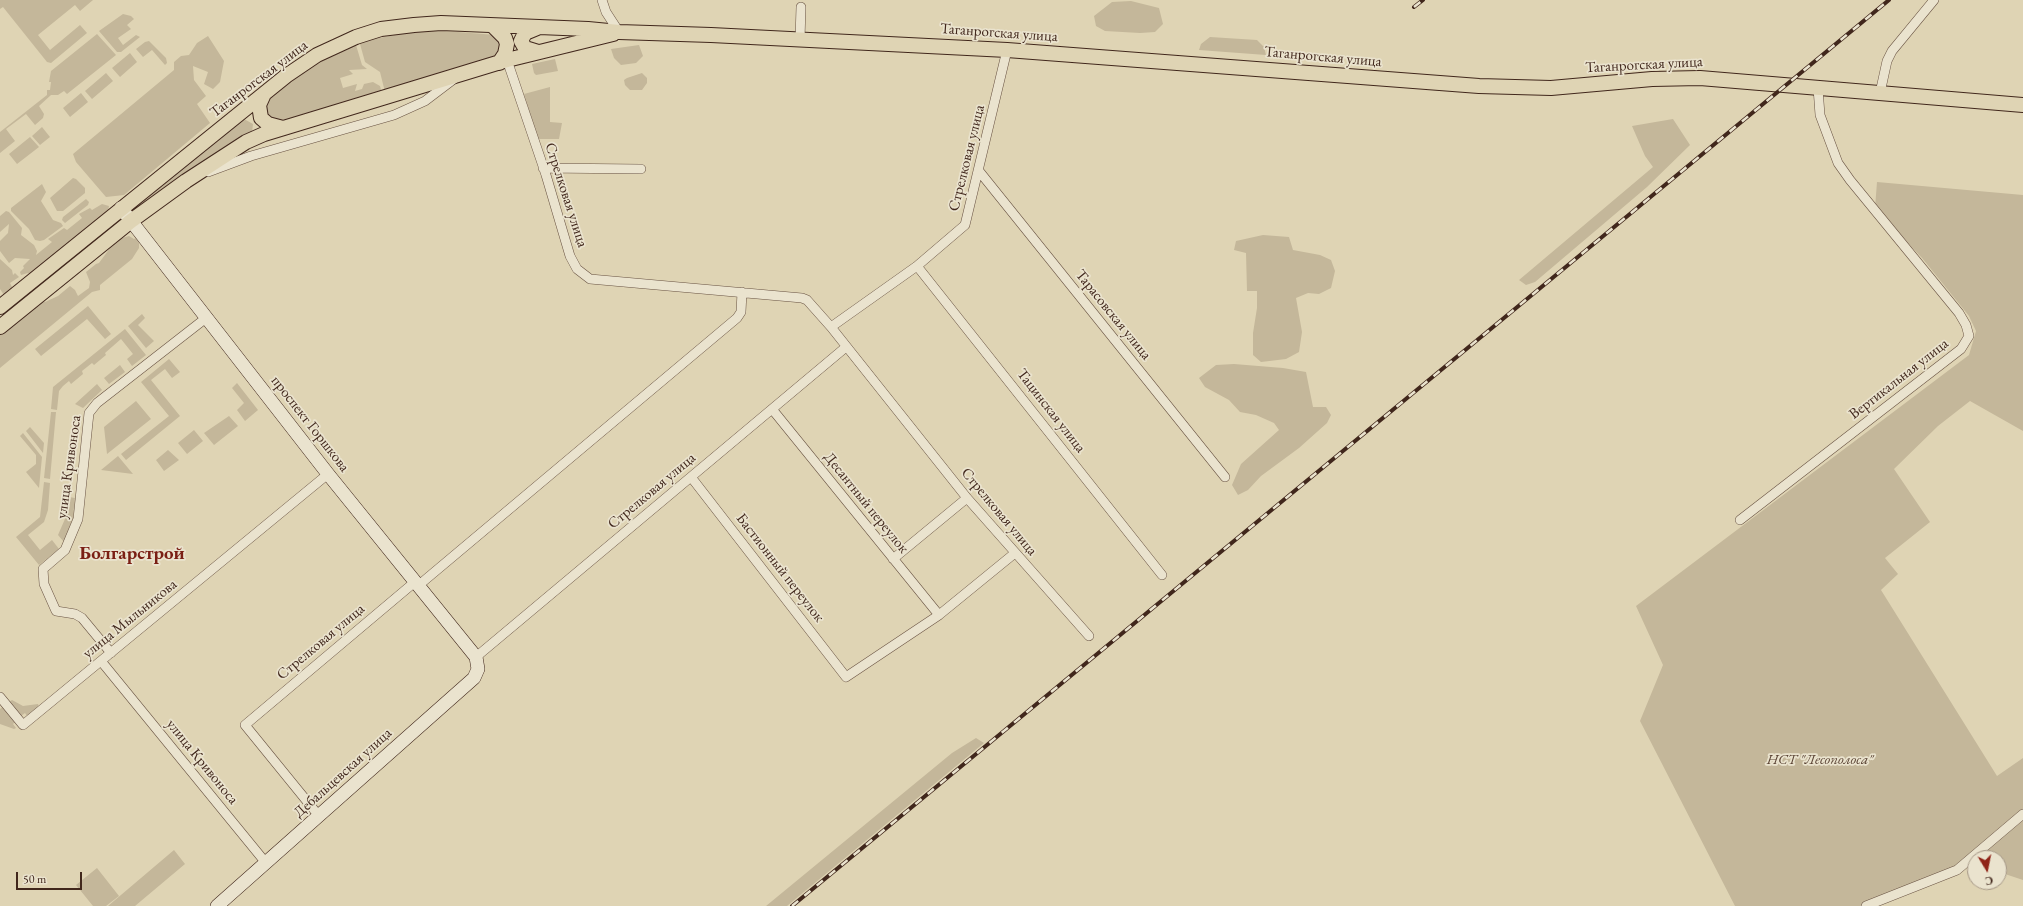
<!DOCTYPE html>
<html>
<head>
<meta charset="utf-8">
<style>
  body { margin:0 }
  #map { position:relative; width:2023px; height:906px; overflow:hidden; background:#dfd4b4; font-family:"EB Garamond",serif }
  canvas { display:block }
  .north { position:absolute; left:1967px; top:850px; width:40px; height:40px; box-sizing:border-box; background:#eae3ce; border:1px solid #a69887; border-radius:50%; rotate:170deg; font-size:11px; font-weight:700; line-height:16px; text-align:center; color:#41271c }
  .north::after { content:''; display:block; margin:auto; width:14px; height:18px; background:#8f2418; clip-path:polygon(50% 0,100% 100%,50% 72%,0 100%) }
  .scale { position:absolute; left:16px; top:872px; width:66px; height:18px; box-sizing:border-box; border:2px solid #41271c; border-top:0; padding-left:5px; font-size:12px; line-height:14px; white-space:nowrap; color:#41271c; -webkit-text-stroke:3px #eae3ce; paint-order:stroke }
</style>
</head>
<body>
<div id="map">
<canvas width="2023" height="906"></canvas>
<div class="north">С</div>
<div class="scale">50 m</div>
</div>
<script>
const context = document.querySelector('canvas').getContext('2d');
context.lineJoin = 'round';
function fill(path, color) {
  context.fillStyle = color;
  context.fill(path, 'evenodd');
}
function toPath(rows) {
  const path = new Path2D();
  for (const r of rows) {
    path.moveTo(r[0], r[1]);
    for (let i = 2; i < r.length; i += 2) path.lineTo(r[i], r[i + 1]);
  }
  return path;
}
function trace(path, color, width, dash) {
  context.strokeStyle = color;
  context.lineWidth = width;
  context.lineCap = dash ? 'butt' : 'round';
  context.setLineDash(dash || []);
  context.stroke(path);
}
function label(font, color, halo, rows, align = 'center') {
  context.font = font + ' "EB Garamond",serif';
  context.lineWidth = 3.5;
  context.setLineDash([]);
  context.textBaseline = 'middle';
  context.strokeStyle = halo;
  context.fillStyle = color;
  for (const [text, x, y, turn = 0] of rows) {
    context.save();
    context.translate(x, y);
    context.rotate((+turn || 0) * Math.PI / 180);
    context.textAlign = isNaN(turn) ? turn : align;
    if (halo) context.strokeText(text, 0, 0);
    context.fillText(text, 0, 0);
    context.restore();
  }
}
fill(toPath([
  [0,0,93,0,80,11,75,5,38,35,50,50,80,25,87,33,51,63,47,62,3,7,0,9],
  [1131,1,1159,8,1163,24,1155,32,1140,33,1105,31,1096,26,1094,16,1112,2],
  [123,14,131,16,134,19,127,25,131,29,118,38,123,45,136,35,140,37,121,52,117,52,99,31],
  [416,31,445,31,496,35,501,39,501,56,385,92,380,72,365,62,360,44,379,38],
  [97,34,116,55,67,94,64,91,58,95,51,95,39,106,44,114,43,118,35,125,26,114,6,129,15,141,0,153,0,132,47,95,47,90,50,90,51,82,49,82,51,71],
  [208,36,224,61,220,82,213,89,204,84,208,72,193,66,194,80,206,96,197,104,210,123,124,195,106,197,76,162,73,154,174,70,174,62,181,56,189,55,197,43],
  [1210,37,1257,40,1264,47,1266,55,1199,50,1201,44],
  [149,41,166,58,167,63,165,65,152,50,143,57,136,49,145,42],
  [356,45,362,65,367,69,349,70,353,74,340,78,343,88,357,84,355,91,362,89,364,84,373,82,380,86,382,93,275,124,269,122,263,106,266,101,291,81,322,61],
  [639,45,643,56,636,63,621,65,614,58,611,49],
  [130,53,137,62,120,77,112,68],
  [555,59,558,71,536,75,534,73,532,64],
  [106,73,113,81,92,99,85,91],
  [642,73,647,78,647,83,642,90,630,90,625,85,624,80,627,78],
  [550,87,550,122,562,123,559,139,537,139,524,94],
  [81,93,88,102,70,117,63,108],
  [244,119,253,124,252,132,134,211,130,212,130,207],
  [1673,119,1690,145,1647,187,1535,282,1526,285,1519,280,1653,167,1645,156,1632,126],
  [42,127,50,137,40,145,32,136],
  [30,137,39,147,17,164,9,154],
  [73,178,76,179,85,188,85,193,63,211,57,211,50,198],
  [1877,182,2023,195,2023,431,1970,401,1938,426,1894,469,1930,522,1885,558,1898,574,1881,590,1997,776,2023,758,2023,880,1999,872,1999,858,1975,858,1975,864,1873,906,1735,906,1640,721,1663,665,1636,606,1969,355,1976,331,1969,316,1922,258,1875,208],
  [42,184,46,192,41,201,53,220,61,223,63,226,44,240,40,241,35,240,29,229,11,211,11,208],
  [86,199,89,202,88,205,65,223,62,220,63,217],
  [102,204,109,206,108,211,30,275,28,273,21,275,20,272,24,268,23,266,30,259,15,258,9,263,0,251,0,241,8,233,9,224,0,232,0,216,6,211,9,212,22,228,21,235,34,245,37,251,36,255,52,242,48,239,64,228,67,230,82,218,79,214,90,208,92,210],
  [1263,235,1289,237,1293,250,1320,255,1331,260,1335,271,1331,288,1319,294,1308,293,1296,298,1302,332,1299,352,1286,359,1261,362,1253,355,1253,333,1257,308,1257,291,1247,291,1246,253,1234,250,1236,241],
  [129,236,134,239,136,238,139,243,139,248,132,259,100,285,100,290,92,292,0,368,0,334,42,300,45,302,58,296,70,286,75,290,78,296,89,288,90,282,86,272,96,264,99,263,110,248,122,238],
  [0,259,12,270,13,275,15,273,19,277,10,283,13,289,4,295,0,289],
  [88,306,111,334,105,339,87,319,41,356,35,349],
  [142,314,145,318,138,325,154,341,146,348,128,326],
  [125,329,146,355,132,366,127,359,133,354,121,339,105,353,106,355,94,365,92,363,82,371,83,374,71,384,69,381,63,386,59,391,57,410,51,409,53,387],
  [169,359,180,372,172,378,165,369,151,380,180,416,126,460,121,454,169,416,141,382],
  [1234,364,1283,368,1306,372,1313,407,1326,407,1331,415,1327,423,1299,448,1261,476,1248,490,1238,495,1232,485,1241,464,1279,430,1274,423,1256,415,1240,412,1229,400,1205,387,1199,378,1216,365],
  [120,365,125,372,109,384,104,378],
  [237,383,258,410,245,421,237,410,244,403,232,388],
  [97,384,102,390,83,408,75,404],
  [136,401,151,419,107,454,104,427],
  [51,412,56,412,50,479,44,478],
  [229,416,238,426,214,445,204,433],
  [30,427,44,443,43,453,26,431],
  [194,430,203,441,187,454,178,443],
  [23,433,42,457,39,488,26,472,36,464,36,455,20,436],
  [168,450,179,460,164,471,156,460],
  [118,456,133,474,101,470],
  [44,482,50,483,48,510,44,522,28,535,40,550,52,540,59,549,39,565,16,537,40,517],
  [69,497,75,498,73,518,64,542,58,535,68,512],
  [12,700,23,706,38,704,39,707,27,716,25,713,21,716,9,702],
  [4,706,16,721,13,724,16,728,14,729,0,724,0,709],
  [976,738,984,743,787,906,766,906,952,753],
  [174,850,185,864,135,906,108,906],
  [97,868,119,896,106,906,93,906,76,885]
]), '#c4b79a');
const street = toPath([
  [602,0,606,12,619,32],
  [800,39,801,7],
  [507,60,546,175,570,256,577,269,590,279,802,298,807,300,831,327,967,498,1089,636],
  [1880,93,1887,61,1892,51,1934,0],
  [543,168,641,169],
  [979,171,1225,477],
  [208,172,251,156,394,115,425,101,454,79],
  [917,266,1162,575],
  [831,327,917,266,965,225,1007,50],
  [772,409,939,615],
  [691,477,846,677,939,615,1015,553],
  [1740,520,1961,349,1969,336,1966,325,1959,313,1850,180,1838,163,1820,115,1818,88],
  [893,559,967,498],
  [419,585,737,318,741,312,742,292],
  [111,653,82,618,75,614,56,611,44,584,43,569,65,550,78,519,89,413,97,403,206,318],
  [476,657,846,347],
  [101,661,266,863],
  [0,697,23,725,328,474],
  [319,816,245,725,416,581],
  [1866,906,1957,870,2023,814]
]);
const secondary = toPath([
  [121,208,328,474,476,657,478,669,474,678,217,906]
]);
const primary = toPath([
  [493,26,505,38,507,44,505,54,499,63],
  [537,28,525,33,521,41,525,48,538,52],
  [264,94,259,105,261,118,268,124,283,128],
  [0,307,286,76,317,55,356,37,381,29,414,25,441,23,588,29,619,32,711,35,1007,50,1479,86,1551,88,1652,79,1700,78,2023,105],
  [0,327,131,221,186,181,246,142,264,134,507,60,613,34]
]);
trace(street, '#685242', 10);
trace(secondary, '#41271c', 14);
trace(primary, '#41271c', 16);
trace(street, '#eae3ce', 9);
trace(secondary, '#eae3ce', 13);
trace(primary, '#dfd4b4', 14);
const rail = toPath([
  [1414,7,1423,0],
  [792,906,1889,0]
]);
trace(rail, '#41271c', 4);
trace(rail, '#eae3ce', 2.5, [8]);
label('15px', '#41271c', '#eae3ce', [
  ["Таганрогская улица",999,33,4],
  ["Таганрогская улица",1323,57,5],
  ["Таганрогская улица",1644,65,-3],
  ["Таганрогская улица",259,79,-37],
  ["Стрелковая улица",967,158,-76],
  ["Стрелковая улица",566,195,72],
  ["Тарасовская улица",1113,315,51],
  ["Вертикальная улица",1899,379,-38],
  ["Тацинская улица",1051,411,52],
  ["проспект Горшкова",310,424,52],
  ["улица Кривоноса",69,467,-82],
  ["Стрелковая улица",652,491,-40],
  ["Десантный переулок",866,503,51],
  ["Стрелковая улица",999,512,50],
  ["Бастионный переулок",780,568,52],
  ["улица Мыльникова",130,619,-39],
  ["Стрелковая улица",321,642,-40],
  ["улица Кривоноса",202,762,51],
  ["Дебальцевская улица",343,773,-42]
]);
label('italic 15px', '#5b4435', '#eae3ce', [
  ["НСТ \"Лесополоса\"",1820,760]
]);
label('bold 19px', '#7a1f14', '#eae3ce', [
  ["Болгарстрой",132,554]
]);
</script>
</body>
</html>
